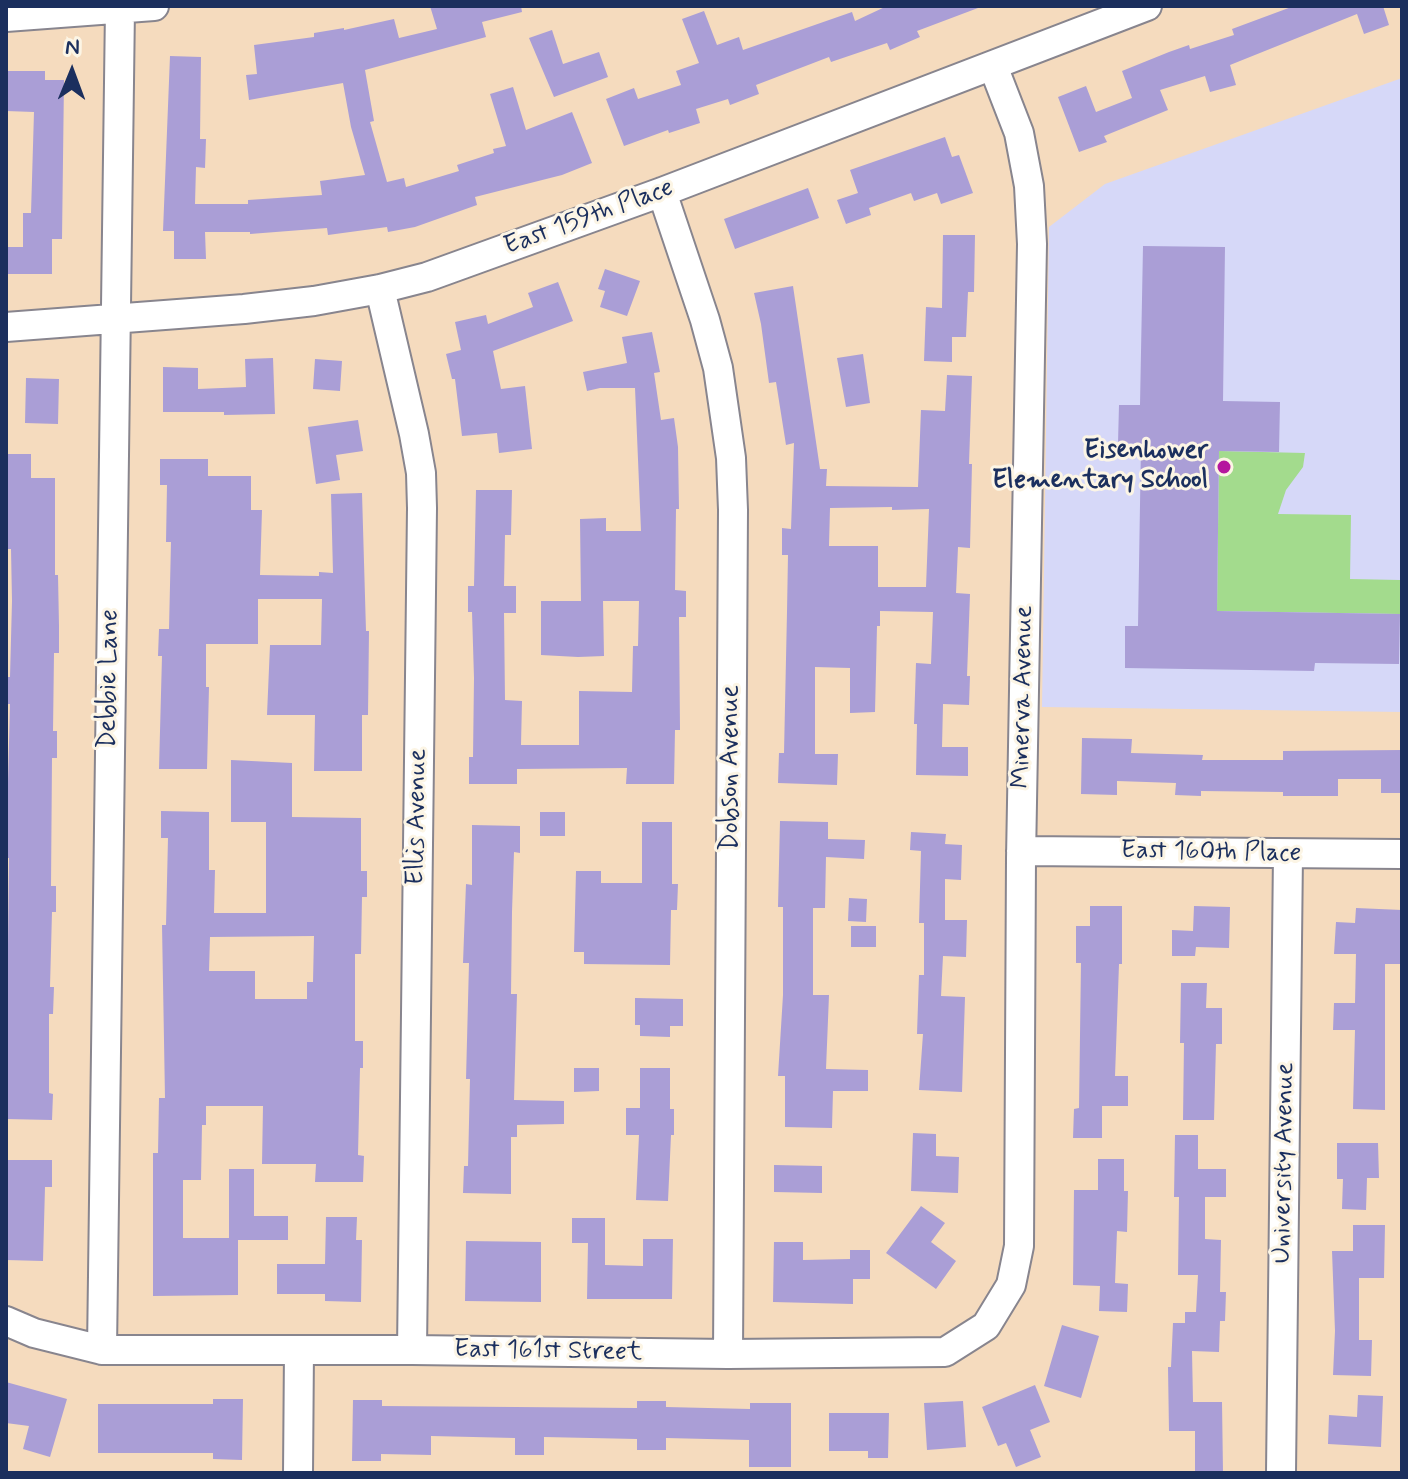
<!DOCTYPE html>
<html>
<head>
<meta charset="utf-8">
<style>
  body { margin:0 }
  #map { position:relative; width:1408px; height:1479px; overflow:hidden; background:#f5dbbe; font-family:Mynerve,sans-serif }
  canvas { display:block }
  .frame { position:absolute; inset:0; border:8px solid #1b2f5e; pointer-events:none }
  .north { position:absolute; left:32px; top:32px; width:80px; height:80px; -webkit-text-stroke:6px #fcf5e5; paint-order:stroke; rotate:1deg; font-size:22px; font-weight:700; line-height:32px; text-align:center; color:#1b2f5e }
  .north::after { content:''; display:block; margin:auto; width:28px; height:36px; background:#1b2f5e; clip-path:polygon(50% 0,100% 100%,50% 72%,0 100%) }
</style>
</head>
<body>
<div id="map">
<canvas width="1408" height="1479"></canvas>
<div class="frame"></div>
<div class="north">N</div>
</div>
<script>
const context = document.querySelector('canvas').getContext('2d');
context.lineJoin = 'round';
function fill(path, color) {
  context.fillStyle = color;
  context.fill(path, 'evenodd');
}
function toPath(rows) {
  const path = new Path2D();
  for (const r of rows) {
    path.moveTo(r[0], r[1]);
    for (let i = 2; i < r.length; i += 2) path.lineTo(r[i], r[i + 1]);
  }
  return path;
}
function trace(path, color, width, dash) {
  context.strokeStyle = color;
  context.lineWidth = width;
  context.lineCap = dash ? 'butt' : 'round';
  context.setLineDash(dash || []);
  context.stroke(path);
}
function label(font, color, halo, rows, align = 'center') {
  context.font = font + ' Mynerve,sans-serif';
  context.lineWidth = 6;
  context.setLineDash([]);
  context.textBaseline = 'middle';
  context.strokeStyle = halo;
  context.fillStyle = color;
  for (const [text, x, y, turn = 0] of rows) {
    context.save();
    context.translate(x, y);
    context.rotate((+turn || 0) * Math.PI / 180);
    context.textAlign = isNaN(turn) ? turn : align;
    if (halo) context.strokeText(text, 0, 0);
    context.fillText(text, 0, 0);
    context.restore();
  }
}
fill(toPath([
  [1402,78,1402,712,1042,707,1049,227,1105,184]
]), '#d6d8f8');
fill(toPath([
  [1219,451,1305,453,1303,467,1286,490,1278,514,1351,515,1350,579,1400,580,1400,614,1217,611]
]), '#a3db8d');
fill(toPath([
  [430,6,521,6,522,12,482,22,486,37,365,70,374,121,370,122,387,182,404,178,406,187,459,171,457,165,494,153,493,149,506,146,490,94,513,87,526,130,572,112,592,163,562,175,475,197,477,205,415,227,388,232,387,227,328,235,327,228,250,234,250,232,205,232,206,259,174,259,174,231,163,231,170,56,201,57,200,139,206,139,205,168,196,167,195,204,248,204,248,200,322,195,320,181,365,175,351,127,343,83,249,100,246,75,257,74,254,45,314,37,314,33,344,28,344,30,394,19,399,38,437,29],
  [887,6,978,6,978,8,917,31,920,37,890,50,887,43,831,62,829,57,756,85,759,94,730,105,728,99,696,109,700,123,669,133,668,130,624,146,606,99,634,88,638,99,681,85,676,71,699,63,682,19,704,11,717,45,739,37,743,50,852,12,855,21],
  [1294,6,1383,6,1389,25,1364,34,1357,14,1230,65,1236,85,1210,92,1205,76,1160,90,1168,110,1104,136,1107,142,1079,152,1058,97,1086,86,1096,112,1132,98,1122,71,1169,52,1189,45,1190,49,1234,35,1232,29],
  [552,30,563,64,599,52,608,77,554,97,529,38],
  [6,71,45,71,45,80,64,80,62,239,52,239,52,274,6,274,6,247,23,247,23,213,31,213,34,112,6,111],
  [945,137,952,157,959,155,973,193,941,204,937,193,914,201,911,193,869,208,871,215,846,224,837,200,858,193,850,170],
  [808,188,819,218,735,249,724,219],
  [943,235,975,235,974,292,968,292,966,337,952,337,952,362,924,361,926,307,942,308],
  [1143,246,1225,247,1223,401,1280,402,1279,452,1219,451,1217,611,1400,614,1399,664,1315,663,1314,671,1125,668,1125,626,1138,626,1141,444,1118,443,1119,405,1140,405],
  [605,269,640,281,627,316,600,307,605,291,598,289],
  [558,282,573,321,493,351,501,389,525,386,532,449,499,453,497,433,462,436,455,379,452,379,446,354,461,350,455,322,486,315,488,324,533,307,528,293],
  [793,286,820,469,827,469,826,486,918,487,921,410,945,411,947,375,972,376,969,464,972,464,970,548,958,547,956,593,970,594,967,676,970,676,969,705,943,704,942,747,968,747,968,776,916,775,917,724,914,724,916,663,931,664,933,612,880,611,880,626,877,626,875,712,850,713,850,668,815,667,815,754,838,754,837,785,778,783,779,753,784,753,787,612,788,555,782,555,782,528,791,529,794,443,786,445,776,382,769,383,761,324,754,293],
  [892,507,892,510,929,509,926,587,878,587,878,546,829,546,830,508],
  [652,332,660,372,654,373,661,420,674,418,678,447,679,509,676,509,675,590,686,591,686,617,679,617,680,730,675,730,674,784,626,784,627,768,517,769,517,784,469,784,469,757,473,757,474,678,472,612,468,612,468,586,474,586,476,490,512,490,511,535,505,535,504,586,516,586,516,613,504,613,505,700,522,701,521,745,579,745,579,691,632,692,633,646,638,646,639,601,603,601,604,656,578,657,541,655,541,601,581,601,580,519,606,518,606,531,641,531,635,388,600,388,587,391,583,372,627,363,622,337],
  [863,354,870,403,846,407,837,358],
  [273,358,275,414,224,415,224,412,163,412,163,367,198,368,198,389,246,387,245,359],
  [315,359,342,361,340,391,313,389],
  [26,378,59,379,58,424,25,423],
  [358,420,363,451,336,455,340,480,316,484,308,427],
  [6,454,31,454,31,478,55,478,55,575,58,575,59,626,59,653,54,653,53,731,57,731,57,758,52,758,51,886,56,886,56,912,52,912,50,987,54,987,53,1014,49,1014,49,1093,53,1094,52,1120,6,1119,9,858,6,858,6,782,8,782,10,704,6,704,6,677,10,677,12,601,11,549,7,549],
  [160,459,208,459,208,476,251,476,251,510,262,510,260,575,319,576,319,572,333,573,331,494,362,493,366,631,369,631,368,715,362,715,362,771,314,771,315,715,267,715,270,645,321,645,322,599,258,599,258,644,206,644,206,687,209,687,207,769,159,769,162,656,158,656,159,629,169,629,171,542,166,542,167,485,160,485],
  [1082,738,1132,739,1131,753,1203,755,1202,760,1283,760,1283,751,1402,750,1402,793,1381,793,1381,779,1338,779,1338,796,1283,796,1283,792,1201,791,1201,796,1175,795,1176,783,1117,781,1117,795,1081,794],
  [231,760,292,763,292,817,361,818,361,871,367,871,367,897,362,897,361,954,355,954,355,1041,363,1041,363,1068,360,1068,358,1155,364,1156,363,1182,315,1182,316,1164,262,1164,263,1106,206,1106,206,1125,202,1125,201,1180,183,1180,183,1238,229,1238,229,1169,254,1169,254,1216,288,1216,288,1240,238,1240,238,1295,153,1296,153,1153,158,1153,159,1098,165,1098,162,925,166,925,168,838,161,838,161,811,209,812,209,870,215,870,214,913,266,913,266,822,231,822],
  [314,936,313,982,307,982,307,999,255,999,255,971,209,971,210,937],
  [540,812,565,812,565,836,540,836],
  [780,821,828,822,828,839,865,840,864,859,826,857,825,908,813,908,813,995,829,995,826,1069,868,1070,868,1091,833,1091,832,1128,785,1127,785,1076,778,1076,783,995,783,907,778,907],
  [642,822,672,822,672,884,678,884,677,910,671,910,670,965,584,964,584,952,574,952,576,871,601,871,601,883,642,883],
  [472,825,520,826,520,853,514,852,512,912,511,994,517,994,514,1100,564,1101,564,1124,517,1125,517,1137,511,1137,511,1194,463,1193,464,1166,468,1166,470,1079,466,1079,469,963,463,963,464,936,466,884,472,885],
  [911,832,946,834,945,844,962,845,961,880,945,879,945,920,967,920,966,957,943,956,941,996,965,997,962,1092,919,1090,923,1034,917,1034,919,975,924,975,924,923,919,923,921,851,910,850],
  [849,898,867,899,866,922,848,921],
  [1090,906,1122,906,1122,964,1119,964,1115,1076,1128,1076,1128,1106,1102,1106,1102,1138,1073,1138,1074,1109,1079,1108,1081,963,1076,963,1076,926,1090,926],
  [1194,906,1230,907,1229,948,1196,947,1195,956,1172,956,1172,930,1193,931],
  [1356,908,1402,910,1402,964,1385,964,1385,1110,1353,1109,1355,1030,1333,1030,1334,1003,1355,1003,1356,954,1334,954,1336,922,1355,923],
  [851,926,876,926,876,947,851,947],
  [1181,983,1207,983,1206,1008,1222,1008,1222,1044,1216,1044,1214,1120,1183,1120,1184,1043,1180,1043],
  [635,998,683,999,683,1026,670,1026,670,1037,640,1036,640,1025,635,1025],
  [574,1068,599,1068,599,1091,574,1092],
  [640,1068,670,1068,670,1109,674,1109,674,1135,671,1135,668,1201,636,1200,639,1135,626,1135,626,1108,640,1108],
  [913,1133,936,1134,936,1156,959,1157,958,1193,911,1191],
  [1175,1135,1198,1135,1198,1169,1226,1169,1226,1197,1205,1197,1205,1239,1221,1240,1220,1292,1226,1292,1225,1321,1220,1321,1219,1352,1192,1351,1193,1402,1222,1402,1223,1473,1195,1473,1195,1431,1169,1431,1168,1367,1171,1367,1173,1323,1185,1323,1185,1312,1196,1312,1198,1275,1178,1275,1179,1197,1174,1197],
  [1337,1143,1378,1143,1379,1178,1367,1178,1366,1210,1342,1209,1343,1179,1337,1179],
  [1098,1159,1124,1159,1124,1191,1128,1191,1127,1232,1117,1231,1115,1283,1128,1284,1127,1312,1099,1311,1100,1286,1073,1285,1074,1190,1098,1190],
  [6,1160,52,1160,52,1187,45,1187,43,1261,6,1260],
  [774,1165,822,1166,822,1193,774,1192],
  [921,1206,945,1223,931,1242,956,1261,936,1289,886,1253],
  [326,1217,357,1217,356,1240,362,1240,361,1302,325,1301,325,1294,277,1294,277,1264,325,1264],
  [572,1218,605,1218,605,1265,643,1266,643,1239,673,1239,672,1299,587,1299,588,1243,572,1243],
  [1353,1225,1385,1225,1384,1278,1359,1278,1359,1340,1372,1340,1371,1376,1333,1375,1335,1331,1332,1251,1353,1251],
  [466,1241,541,1242,541,1302,465,1301],
  [774,1242,803,1242,803,1260,850,1259,850,1250,870,1250,870,1279,853,1279,853,1304,773,1302],
  [1062,1325,1099,1336,1081,1398,1044,1386],
  [6,1382,67,1399,50,1457,23,1449,29,1426,6,1423],
  [1035,1385,1050,1422,1030,1430,1041,1457,1016,1467,1006,1443,998,1446,982,1407],
  [1358,1395,1383,1396,1381,1447,1328,1444,1329,1415,1357,1417],
  [213,1399,243,1399,242,1460,213,1459,213,1453,98,1453,98,1404,213,1404],
  [353,1400,382,1400,382,1406,515,1407,637,1408,637,1401,666,1401,666,1407,750,1409,750,1403,791,1403,791,1467,749,1467,749,1440,666,1438,666,1450,637,1450,637,1439,544,1437,544,1455,515,1455,515,1438,431,1436,431,1455,381,1454,381,1461,352,1461],
  [963,1401,966,1447,927,1450,924,1403],
  [829,1413,889,1413,888,1458,868,1458,868,1451,829,1451]
]), '#aa9ed6');
const minor = toPath([
  [6,17,154,6],
  [662,192,705,320,718,368,731,458,733,510,728,1354],
  [380,289,414,434,421,473,422,508,412,1350],
  [6,327,244,309,314,301,380,289,427,277,662,192,1147,6],
  [1021,851,1402,854],
  [6,1321,34,1333,102,1350,412,1350,728,1354,945,1352,986,1326,1011,1285,1019,1246,1021,858,1032,244,1029,186,1019,133,993,66],
  [102,1350,120,8],
  [298,1473,299,1350],
  [1281,1473,1288,854]
]);
trace(minor, '#88858e', 32);
trace(minor, '#fff', 28);
for (const [x, y, r, color] of [
  [1224,467,8,"#b5179e"]
]) {
  const dot = new Path2D();
  dot.arc(x, y, r, 0, 2 * Math.PI);
  context.fillStyle = color;
  context.fill(dot);
  trace(dot, '#fcf5e5', 3);
}
label('26px', '#1b2f5e', '#fcf5e5', [
  ["East 159th Place",589,218,-20],
  ["Debbie Lane",110,679,-89],
  ["Minerva Avenue",1024,697,-89],
  ["Dobson Avenue",732,768,-90],
  ["Ellis Avenue",418,817,-89],
  ["East 160th Place",1211,853,1],
  ["University Avenue",1285,1163,-89],
  ["East 161st Street",548,1352,1]
]);
label('bold 26px', '#1b2f5e', '#fcf5e5', [
  ["Eisenhower",1208,452],
  ["Elementary School",1208,482]
], 'right');
</script>
</body>
</html>
